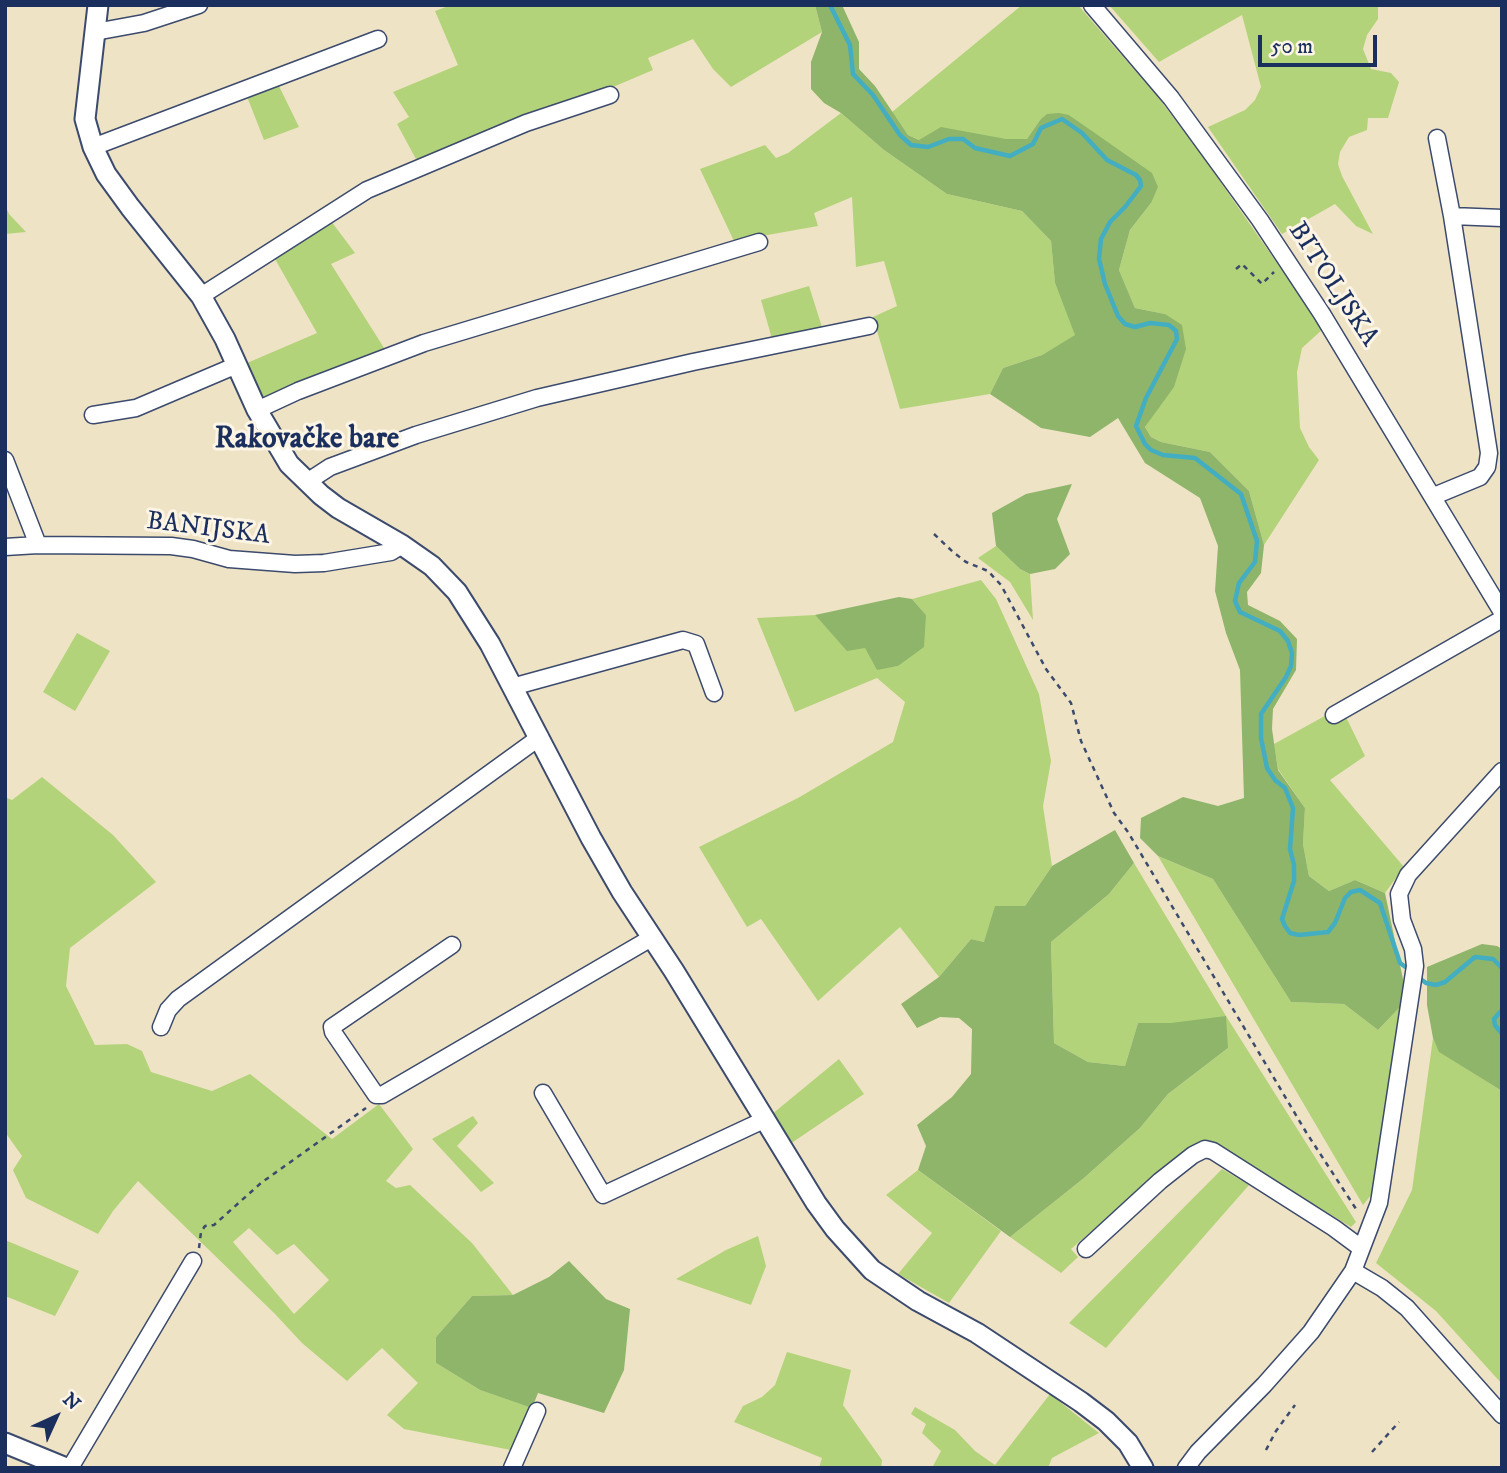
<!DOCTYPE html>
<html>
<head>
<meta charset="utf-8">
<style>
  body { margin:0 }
  #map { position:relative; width:1507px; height:1473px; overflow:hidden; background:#efe3c5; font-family:"IM FELL DW Pica",serif }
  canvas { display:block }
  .frame { position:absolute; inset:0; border:7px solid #1b2f5e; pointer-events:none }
  .north { position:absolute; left:21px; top:1382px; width:70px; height:70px; -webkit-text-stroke:5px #fcf5e5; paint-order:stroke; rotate:45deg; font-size:19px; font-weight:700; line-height:28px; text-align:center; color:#1b2f5e }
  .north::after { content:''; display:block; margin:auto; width:24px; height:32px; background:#1b2f5e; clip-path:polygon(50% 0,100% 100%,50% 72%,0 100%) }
  .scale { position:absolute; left:1258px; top:35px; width:119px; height:32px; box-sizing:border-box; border:4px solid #1b2f5e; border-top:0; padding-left:9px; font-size:21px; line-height:24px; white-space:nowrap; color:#1b2f5e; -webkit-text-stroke:5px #fcf5e5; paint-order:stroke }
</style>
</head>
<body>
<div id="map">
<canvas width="1507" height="1473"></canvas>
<div class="frame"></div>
<div class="north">N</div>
<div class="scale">50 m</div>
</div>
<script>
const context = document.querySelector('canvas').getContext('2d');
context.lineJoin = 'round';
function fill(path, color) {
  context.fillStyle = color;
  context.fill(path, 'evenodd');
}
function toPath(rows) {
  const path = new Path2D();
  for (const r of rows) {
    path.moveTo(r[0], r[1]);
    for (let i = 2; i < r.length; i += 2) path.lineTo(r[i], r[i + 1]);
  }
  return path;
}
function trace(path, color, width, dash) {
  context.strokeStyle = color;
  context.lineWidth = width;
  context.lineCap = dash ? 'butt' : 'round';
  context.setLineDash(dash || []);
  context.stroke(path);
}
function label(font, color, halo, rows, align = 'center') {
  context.font = font + ' "IM FELL DW Pica",serif';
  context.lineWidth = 6;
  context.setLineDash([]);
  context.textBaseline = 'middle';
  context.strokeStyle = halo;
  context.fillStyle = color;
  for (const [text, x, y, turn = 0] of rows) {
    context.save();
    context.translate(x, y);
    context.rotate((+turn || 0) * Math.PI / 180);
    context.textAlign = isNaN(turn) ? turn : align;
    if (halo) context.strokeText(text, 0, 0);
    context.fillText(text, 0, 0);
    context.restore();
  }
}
fill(toPath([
  [451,5,815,5,822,32,731,87,713,69,693,39,648,58,653,70,613,87,527,115,417,161,397,124,409,117,393,92,458,65,435,11],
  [1022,5,1078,5,1157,96,1201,154,1323,329,1302,348,1297,372,1300,428,1309,447,1319,460,1264,545,1249,491,1210,452,1161,442,1151,437,1145,427,1155,412,1165,314,1135,308,1119,270,1130,230,1151,203,1095,135,1069,115,1040,120,1027,139,919,140,908,135,892,112],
  [1109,5,1378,5,1378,19,1367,35,1363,49,1371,69,1391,73,1399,82,1388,118,1368,118,1367,130,1349,137,1340,152,1338,164,1342,176,1373,234,1356,226,1335,204,1282,234,1208,127,1245,110,1255,100,1261,87,1242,15,1159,62],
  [278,84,299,127,264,140,246,94],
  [841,113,884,150,947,194,1022,211,1051,241,1055,283,1076,335,1042,355,1003,368,990,394,900,409,873,317,897,306,884,261,856,267,852,197,814,213,818,226,734,241,700,169,765,145,776,158,788,153],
  [5,205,9,214,26,232,5,234],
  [331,221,355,253,331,264,386,351,262,400,247,363,317,333,275,259],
  [809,286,822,327,772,339,761,300],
  [996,546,1020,569,1030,574,1033,620,1010,582,978,558],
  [981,580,996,599,1039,694,1051,761,1043,806,1052,866,1025,906,984,942,971,939,939,977,900,927,818,1001,761,919,747,927,699,847,798,798,893,742,905,702,877,678,795,712,757,618,815,615,847,650,865,647,877,669,898,666,926,615,912,599],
  [77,633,110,651,75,711,43,692],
  [1332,712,1345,715,1365,756,1330,780,1404,867,1385,893,1355,880,1329,891,1309,876,1303,844,1305,808,1278,769,1274,744],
  [42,777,113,835,156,882,70,948,66,986,95,1045,127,1044,142,1051,151,1072,212,1091,250,1074,332,1139,379,1104,413,1149,386,1181,396,1188,410,1185,472,1243,513,1295,472,1296,436,1337,436,1363,480,1390,533,1408,516,1451,404,1429,387,1415,418,1383,382,1348,347,1381,302,1343,275,1314,138,1181,113,1211,98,1234,26,1198,13,1170,22,1156,5,1132,5,797,12,800],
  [249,1228,277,1255,294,1244,329,1280,294,1314,233,1242],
  [1158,856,1213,879,1291,1002,1344,1004,1378,1030,1400,1007,1372,1194,1363,1205],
  [1134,863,1226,1016,1356,1222,1351,1227,1219,1147,1201,1141,1173,1160,1071,1249,1078,1257,1061,1273,1010,1237,1084,1178,1140,1128,1168,1094,1228,1048,1171,1023,1138,1023,1125,1066,1088,1062,1054,1043,1051,942,1109,894],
  [1433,1038,1440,1052,1502,1091,1502,1384,1436,1311,1376,1263,1412,1190],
  [839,1059,864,1094,790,1144,771,1115],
  [473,1116,478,1123,457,1146,494,1183,481,1192,432,1139],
  [1222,1169,1249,1185,1106,1348,1069,1323],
  [918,1170,1001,1231,949,1303,898,1274,932,1233,886,1195],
  [758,1236,766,1266,751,1305,676,1279,726,1250],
  [5,1240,79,1271,55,1316,5,1296],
  [787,1352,851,1370,843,1405,882,1460,881,1468,819,1468,822,1458,734,1422,743,1406,762,1397,775,1385],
  [1050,1394,1099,1433,1052,1458,1048,1468,932,1468,941,1451,922,1433,926,1424,911,1414,915,1407,955,1430,975,1451,995,1465]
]), '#b3d37a');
fill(toPath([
  [815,5,842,5,859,42,859,69,875,86,908,135,919,140,941,127,1006,139,1027,139,1040,120,1047,114,1059,113,1069,115,1152,173,1158,187,1151,203,1130,230,1119,270,1135,308,1165,314,1182,325,1186,349,1174,387,1145,427,1151,437,1161,442,1210,452,1249,491,1264,545,1261,573,1247,592,1248,605,1280,621,1297,639,1296,670,1273,709,1272,729,1278,770,1305,808,1303,844,1309,876,1329,891,1355,880,1385,893,1404,984,1400,1007,1378,1030,1344,1004,1291,1002,1213,879,1158,856,1140,838,1141,818,1183,797,1218,806,1244,798,1240,670,1226,633,1215,591,1218,546,1200,498,1145,463,1118,418,1090,437,1041,428,990,394,1003,368,1042,355,1075,335,1055,283,1051,241,1022,211,947,194,884,150,841,113,824,103,811,89,811,62,822,32],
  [1072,484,1057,519,1070,554,1055,569,1030,574,1020,569,996,546,992,513,1026,494],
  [899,597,912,599,926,615,924,647,898,666,877,670,865,648,847,651,815,615],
  [1115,830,1134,863,1109,894,1051,942,1054,1043,1088,1062,1125,1066,1138,1023,1171,1023,1226,1016,1228,1048,1168,1094,1140,1128,1084,1178,1010,1237,918,1170,926,1146,917,1125,952,1097,971,1074,972,1029,959,1018,940,1017,917,1028,901,1004,939,977,971,939,984,942,995,906,1025,906,1052,866],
  [1482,944,1497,946,1502,949,1502,1091,1439,1052,1433,1038,1427,1005,1427,967],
  [569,1261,606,1299,630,1309,624,1370,604,1413,538,1393,532,1408,480,1390,436,1363,436,1337,472,1296,513,1295,549,1277]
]), '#8eb56a');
trace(toPath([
  [830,5,850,45,853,74,873,95,900,135,911,145,928,147,949,139,963,139,975,148,1010,156,1033,144,1041,128,1062,119,1082,133,1107,160,1136,175,1140,180,1141,186,1125,207,1110,222,1101,239,1099,259,1105,284,1118,316,1125,324,1135,327,1150,323,1169,325,1176,331,1177,339,1146,398,1136,426,1145,444,1151,450,1163,455,1195,458,1241,494,1257,541,1255,562,1239,583,1235,601,1240,612,1280,631,1288,641,1292,653,1291,666,1286,677,1261,714,1261,738,1267,768,1275,780,1285,788,1293,808,1290,849,1294,865,1294,881,1282,919,1285,926,1290,933,1299,935,1328,932,1335,923,1345,898,1351,892,1360,890,1380,903,1400,963,1411,971],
  [1418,977,1426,983,1436,985,1445,982,1475,957,1493,959,1502,968],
  [1502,1010,1494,1019,1495,1025,1502,1034]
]), '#43aec2', 4.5);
const minor = toPath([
  [1092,5,1171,98,1260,220,1322,314,1502,612],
  [95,32,144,23,199,5],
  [1437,138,1452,216],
  [93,147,378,39],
  [201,296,367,190,526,123,610,95],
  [257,410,298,391,424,343,759,242],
  [93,415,136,408,237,365],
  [5,460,38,545],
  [307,482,330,467,416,435,537,398,693,362,869,326],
  [1434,496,1480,477,1487,467,1489,453,1452,216,1502,218],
  [5,547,38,545,171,546,193,549,229,559,295,564,324,563,391,552,402,545],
  [512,687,683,640,696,644,714,693],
  [1334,715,1502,619],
  [452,945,332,1027,333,1032,376,1095,382,1095,653,937],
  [161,1027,168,1010,178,999,540,737],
  [543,1093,603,1195,766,1119],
  [1086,1249,1160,1181,1193,1155,1205,1149,1213,1151,1334,1228,1361,1248],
  [1353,1271,1382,1288,1407,1308,1502,1415],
  [70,1468,193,1261],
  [512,1468,537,1411],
  [1186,1468,1198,1452,1264,1385,1311,1332,1353,1271,1379,1203,1415,966,1413,949,1402,920,1399,894,1408,875,1502,771]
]);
const tertiary = toPath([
  [98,5,85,119,93,147,106,174,130,207,201,296,225,339,257,410,289,464,321,495,338,508,402,545,432,566,457,592,490,644,591,838,622,892,674,971,816,1203,835,1229,872,1270,918,1301,977,1333,1081,1402,1106,1421,1128,1443,1143,1468],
  [5,1443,66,1468]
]);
trace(minor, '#3b4a6d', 19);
trace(tertiary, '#3b4a6d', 23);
trace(toPath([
  [1236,269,1242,264,1262,284,1274,272],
  [934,534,953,552,966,562,988,571,1001,585,1046,669,1071,703,1081,741,1114,813,1128,832,1306,1132,1358,1212],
  [199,1248,201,1232,205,1226,214,1225,261,1183,366,1108],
  [1266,1450,1276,1431,1295,1405],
  [1372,1452,1399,1422]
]), '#3b4a6d', 2.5, [5, 5]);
trace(minor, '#fff', 16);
trace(tertiary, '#fff', 19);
label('26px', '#1b2f5e', '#fcf5e5', [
  ["BITOLJSKA",1332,285,57],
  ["BANIJSKA",208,530,7]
]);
label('bold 30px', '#1b2f5e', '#fcf5e5', [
  ["Rakovačke bare",307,441]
]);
</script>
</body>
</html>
